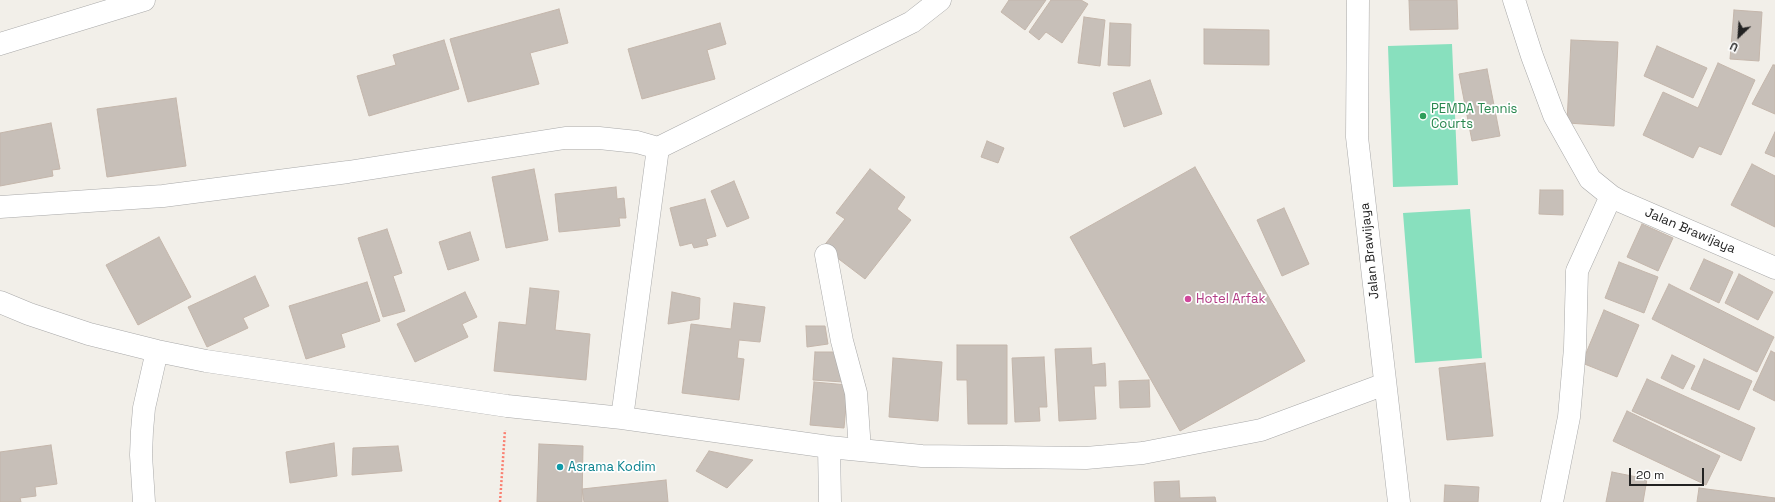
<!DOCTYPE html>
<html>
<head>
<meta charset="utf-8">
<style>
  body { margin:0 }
  #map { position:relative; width:1775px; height:502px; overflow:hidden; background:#f2efe9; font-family:"Space Grotesk",sans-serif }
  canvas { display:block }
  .north { position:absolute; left:1719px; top:16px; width:40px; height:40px; -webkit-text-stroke:3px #fff; paint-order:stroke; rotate:205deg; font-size:11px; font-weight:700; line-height:16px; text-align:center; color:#222 }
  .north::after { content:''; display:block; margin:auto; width:14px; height:18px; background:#222; clip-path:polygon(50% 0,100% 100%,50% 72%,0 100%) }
  .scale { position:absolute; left:1629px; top:468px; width:75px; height:18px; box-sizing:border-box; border:2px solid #222; border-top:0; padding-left:5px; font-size:12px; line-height:14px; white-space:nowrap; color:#222; -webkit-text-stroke:3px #fff; paint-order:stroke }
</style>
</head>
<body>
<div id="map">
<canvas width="1775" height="502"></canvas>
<div class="north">U</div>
<div class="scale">20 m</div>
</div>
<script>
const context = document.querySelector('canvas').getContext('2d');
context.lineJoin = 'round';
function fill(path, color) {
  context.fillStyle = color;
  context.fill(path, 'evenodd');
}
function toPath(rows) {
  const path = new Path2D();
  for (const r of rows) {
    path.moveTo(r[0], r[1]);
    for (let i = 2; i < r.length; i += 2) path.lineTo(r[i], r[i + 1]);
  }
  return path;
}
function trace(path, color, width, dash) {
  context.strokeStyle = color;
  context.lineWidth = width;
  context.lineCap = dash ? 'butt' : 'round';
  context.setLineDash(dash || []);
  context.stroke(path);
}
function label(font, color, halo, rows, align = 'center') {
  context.font = font + ' "Space Grotesk",sans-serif';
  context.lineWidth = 3.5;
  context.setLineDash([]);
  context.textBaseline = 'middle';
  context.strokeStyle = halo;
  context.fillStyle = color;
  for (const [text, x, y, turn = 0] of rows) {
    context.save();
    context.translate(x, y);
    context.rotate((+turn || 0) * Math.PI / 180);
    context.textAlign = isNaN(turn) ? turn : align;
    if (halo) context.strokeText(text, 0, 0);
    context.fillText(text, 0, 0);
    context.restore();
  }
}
fill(toPath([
  [1452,44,1458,185,1393,187,1388,46],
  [1470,209,1482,358,1415,363,1403,213]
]), '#88e0be');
const building = toPath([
  [1009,0,1046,0,1025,30,1001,12,1009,0],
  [1051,0,1081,0,1088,4,1062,43,1046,32,1039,40,1029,32,1051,0],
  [1409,0,1457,0,1458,29,1410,30,1409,0],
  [559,9,568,43,530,53,539,84,468,102,450,39,559,9],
  [1734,10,1762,12,1759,61,1730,59,1734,10],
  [1084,17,1105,20,1100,66,1078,63,1084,17],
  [720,23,726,44,707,50,715,79,642,99,628,49,720,23],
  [1110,23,1131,24,1130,66,1108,65,1110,23],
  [1204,29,1269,30,1269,65,1204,64,1204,29],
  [444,40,459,89,369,116,357,76,396,65,393,55,444,40],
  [1571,40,1618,42,1614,126,1567,123,1571,40],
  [1657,46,1707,68,1693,98,1644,76,1657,46],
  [1718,63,1755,80,1721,155,1699,146,1693,158,1643,135,1663,92,1698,108,1718,63],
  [1773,65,1775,65,1775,114,1752,104,1773,65],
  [1487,69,1500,136,1472,141,1459,74,1487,69],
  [1150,80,1162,114,1124,127,1113,93,1150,80],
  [176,98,186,166,107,177,97,109,176,98],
  [51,123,60,169,52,170,53,176,0,186,0,133,51,123],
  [1775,132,1775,157,1765,153,1775,132],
  [987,141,1004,148,998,163,981,157,987,141],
  [1752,164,1775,176,1775,227,1731,205,1752,164],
  [1195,167,1305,361,1180,431,1070,237,1195,167],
  [534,169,548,240,506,248,492,177,534,169],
  [870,169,905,197,897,209,911,220,865,279,823,247,845,219,836,213,870,169],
  [734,181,749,218,727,227,711,191,734,181],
  [616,187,617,199,624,198,626,218,619,218,620,226,559,232,555,194,616,187],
  [1540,190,1563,190,1563,215,1539,214,1540,190],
  [705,199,716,236,706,239,708,245,694,248,692,243,680,246,670,208,705,199],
  [1284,208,1309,264,1282,276,1257,220,1284,208],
  [1642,224,1673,238,1658,271,1627,257,1642,224],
  [387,229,402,273,393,276,405,311,383,317,358,238,387,229],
  [470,232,479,260,448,270,439,242,470,232],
  [159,237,191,297,138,325,106,265,159,237],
  [1704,259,1733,272,1719,303,1690,289,1704,259],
  [1619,262,1658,277,1644,313,1605,298,1619,262],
  [1739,274,1773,292,1758,320,1725,303,1739,274],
  [255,276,269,306,243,318,248,328,207,347,188,307,255,276],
  [367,282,380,321,341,334,345,347,306,359,289,306,367,282],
  [1669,284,1774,337,1757,372,1652,319,1669,284],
  [530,288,559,291,555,330,590,334,586,380,494,371,499,322,526,325,530,288],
  [465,292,477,317,462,324,468,337,415,362,397,324,465,292],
  [672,292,700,298,699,319,668,324,672,292],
  [734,303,765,307,760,342,739,340,737,358,744,359,739,400,682,393,691,324,731,329,734,303],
  [1604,310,1639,325,1617,377,1582,363,1604,310],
  [806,326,825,326,828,344,807,347,806,326],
  [957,345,1007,345,1007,424,968,424,967,380,957,380,957,345],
  [1091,348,1092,365,1105,363,1106,386,1094,386,1096,419,1059,421,1055,349,1091,348],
  [1771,351,1775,353,1775,401,1753,390,1771,351],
  [815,352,840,352,843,382,813,380,815,352],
  [1672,355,1695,366,1683,389,1661,378,1672,355],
  [1044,357,1047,407,1039,407,1040,421,1015,422,1012,358,1044,357],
  [893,358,942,362,938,421,889,417,893,358],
  [1704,359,1752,381,1739,410,1691,389,1704,359],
  [1485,363,1493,436,1447,440,1439,368,1485,363],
  [1647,379,1755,428,1741,461,1632,411,1647,379],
  [1149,380,1150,407,1120,408,1119,381,1149,380],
  [814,382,848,385,844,428,810,425,814,382],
  [1627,411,1720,456,1706,485,1613,441,1627,411],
  [334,443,337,476,290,483,286,452,334,443],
  [539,444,583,446,582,502,537,502,539,444],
  [51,445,57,484,35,487,36,496,20,498,21,502,0,502,0,452,51,445],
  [398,446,402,471,352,475,353,448,398,446],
  [709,451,753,460,727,488,696,471,709,451],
  [1612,472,1647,479,1643,502,1606,502,1612,472],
  [666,480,668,502,584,502,582,489,666,480],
  [1179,481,1180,498,1215,497,1216,502,1155,502,1154,482,1179,481],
  [1445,485,1479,487,1478,502,1444,502,1445,485],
  [1699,488,1775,498,1775,502,1697,502,1699,488]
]);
fill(building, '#c7bfb8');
trace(building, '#c4b6ab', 1);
const minor = toPath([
  [1358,0,1357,137,1399,502],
  [1514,0,1532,56,1554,115,1590,179,1611,196,1620,201,1775,268],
  [0,44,144,0],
  [0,207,163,196,348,172,565,138,599,138,637,142,658,148,912,22,940,0],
  [826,255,842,341,856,393,860,450],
  [0,302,29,314,89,334,157,351,206,361,507,406,622,418,829,447,922,456,1086,458,1143,453,1261,430,1385,384],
  [622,418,658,148],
  [829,447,830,502],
  [144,502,141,455,142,431,144,408,157,351],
  [1552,502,1569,417,1575,348,1577,271,1611,196]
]);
trace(minor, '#a9a9a9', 23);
trace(toPath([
  [500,502,505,430]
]), '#fa8072', 2.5, [2, 2]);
trace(minor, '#fff', 22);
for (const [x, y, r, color] of [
  [1423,116,4,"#2e9e5b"],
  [1188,299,4,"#d1479c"],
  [560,467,4,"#0f9aa8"]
]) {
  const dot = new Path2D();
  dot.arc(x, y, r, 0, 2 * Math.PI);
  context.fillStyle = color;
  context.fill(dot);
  trace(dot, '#fff', 1.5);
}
label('13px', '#27864d', '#fff', [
  ["PEMDA Tennis",1431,109],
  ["Courts",1431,124]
], 'left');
label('13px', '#222', '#fff', [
  ["Jalan Brawijaya",1690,231,23],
  ["Jalan Brawijaya",1370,251,-96]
]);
label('13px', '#b23c85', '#fff', [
  ["Hotel Arfak",1196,299]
], 'left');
label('13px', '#0d838f', '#fff', [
  ["Asrama Kodim",568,467]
], 'left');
</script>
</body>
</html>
